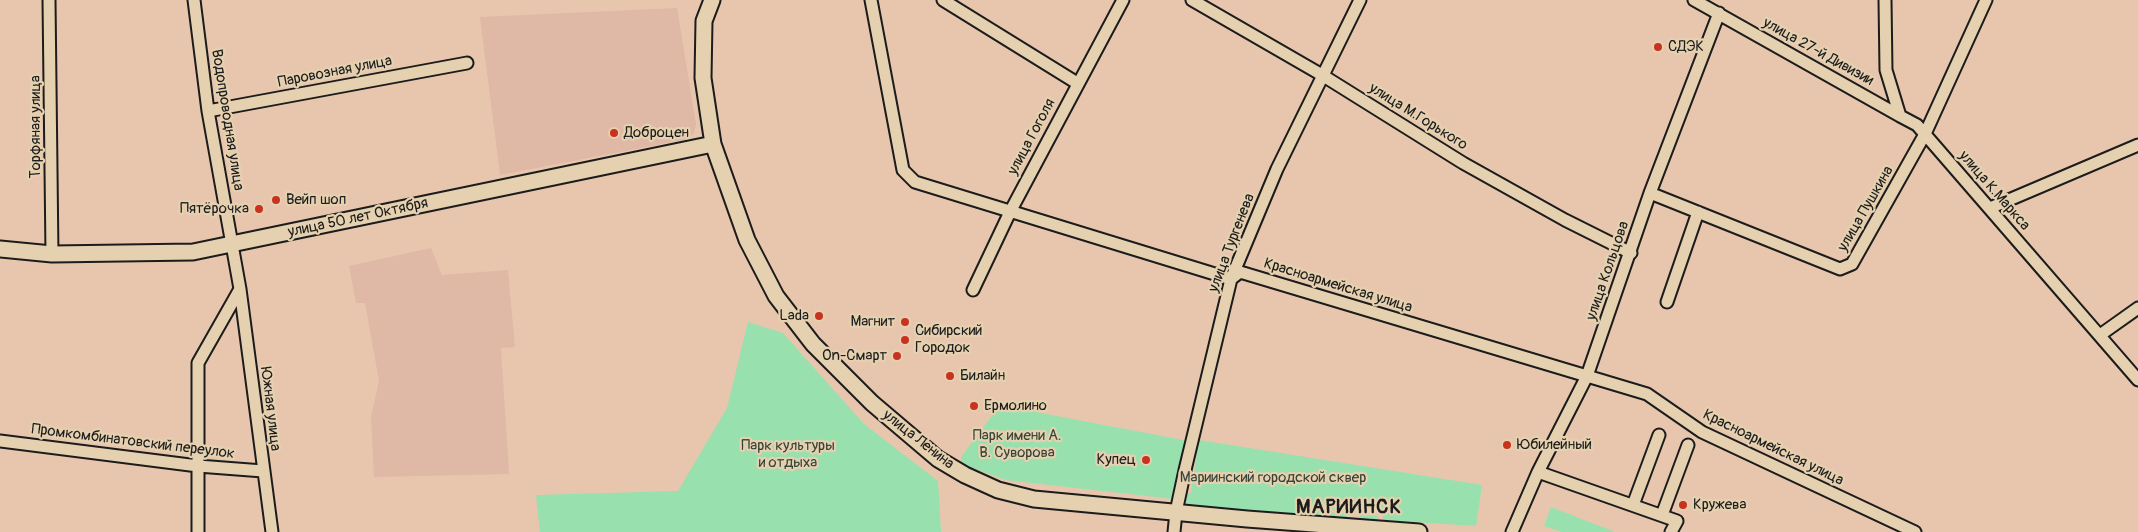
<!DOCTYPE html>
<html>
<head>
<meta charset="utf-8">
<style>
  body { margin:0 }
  canvas { display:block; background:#e7c6ad }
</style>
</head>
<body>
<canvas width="2138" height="532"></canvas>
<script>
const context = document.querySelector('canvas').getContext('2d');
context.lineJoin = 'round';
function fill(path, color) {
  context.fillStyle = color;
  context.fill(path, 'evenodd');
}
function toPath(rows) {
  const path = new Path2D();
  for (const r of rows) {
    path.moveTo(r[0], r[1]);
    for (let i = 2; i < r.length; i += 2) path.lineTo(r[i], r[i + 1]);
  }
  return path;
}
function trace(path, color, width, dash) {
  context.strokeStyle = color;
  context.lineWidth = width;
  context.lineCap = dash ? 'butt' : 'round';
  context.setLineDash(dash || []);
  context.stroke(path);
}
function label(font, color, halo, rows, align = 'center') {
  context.font = font + ' Pangolin,sans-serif';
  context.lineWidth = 4.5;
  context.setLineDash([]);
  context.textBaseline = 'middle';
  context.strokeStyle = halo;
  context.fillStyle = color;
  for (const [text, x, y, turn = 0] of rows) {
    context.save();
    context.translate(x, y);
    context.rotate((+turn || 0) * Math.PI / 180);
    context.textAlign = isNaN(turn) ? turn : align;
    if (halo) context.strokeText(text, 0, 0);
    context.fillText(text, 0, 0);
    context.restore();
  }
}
fill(toPath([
  [677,8,696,124,694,133,688,139,500,175,480,17],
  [431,248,442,275,508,270,515,347,501,348,509,474,374,477,371,417,379,381,365,303,356,303,349,266]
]), '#e0b8a6');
fill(toPath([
  [748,322,783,333,864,424,938,481,941,532,540,532,536,495,678,491,727,408],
  [1015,408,1188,441,1173,499,1006,480,961,464,961,457,997,409],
  [1199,440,1482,485,1476,526,1383,520,1383,514,1325,509,1325,512,1347,514,1347,519,1181,506,1183,493,1191,493],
  [1551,507,1615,532,1562,532,1544,526],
  [1360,515,1378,516,1378,521,1359,520]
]), '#98e0ae');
const minor = toPath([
  [49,0,52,254],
  [194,0,208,111,240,289,272,532],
  [871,0,903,170,915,182,1231,279,1240,272,1647,394,1702,432,1915,532],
  [943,0,1077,83],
  [1192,0,1322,75,1463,163,1565,220,1631,253],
  [1694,0,1900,116],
  [1885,0,1886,70,1900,116,1917,125,2138,380],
  [208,111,467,63],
  [1650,193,1840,269,1852,264,1925,134,1986,0],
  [1990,208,2138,145],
  [973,290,1010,212,1123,0],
  [1667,302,1698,212],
  [2100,335,2138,308],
  [0,441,198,466,263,471],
  [1538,472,1677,521,1671,532],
  [1633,505,1659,435],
  [1662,515,1688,445],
  [198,532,198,363,240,289],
  [1174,532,1176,512,1185,470,1231,279,1277,169,1360,0],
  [1512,532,1538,472,1587,376,1650,193,1719,13]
]);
const major = toPath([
  [712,0,704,21,703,78,713,144,747,240,776,296,813,344,872,403,938,459,965,475,998,490,1034,499,1247,519,1419,532],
  [0,249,52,254,193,252,713,144]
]);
trace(minor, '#1c1c1c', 15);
trace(major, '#1c1c1c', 19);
trace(minor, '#e5d0af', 11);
trace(major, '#e5d0af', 15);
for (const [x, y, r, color] of [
  [1658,47,5,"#c8321e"],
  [614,133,5,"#c8321e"],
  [276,200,5,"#c8321e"],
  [259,209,5,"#c8321e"],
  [819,316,5,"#c8321e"],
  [905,322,5,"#c8321e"],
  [905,340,5,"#c8321e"],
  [897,356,5,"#c8321e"],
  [950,376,5,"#c8321e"],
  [974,406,5,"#c8321e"],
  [1507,445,5,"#c8321e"],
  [1146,460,5,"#c8321e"],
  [1683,505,5,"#c8321e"]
]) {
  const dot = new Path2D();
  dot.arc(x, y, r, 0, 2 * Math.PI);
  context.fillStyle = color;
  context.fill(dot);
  trace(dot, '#e5d0af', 2);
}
label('15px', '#1c1c1c', '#e5d0af', [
  ["СДЭК",1668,47],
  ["Доброцен",624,133],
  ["Вейп шоп",286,200],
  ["Пятёрочка",249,209,"right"],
  ["Lada",809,316,"right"],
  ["Магнит",895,322,"right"],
  ["Сибирский",915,331],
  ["Городок",915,348],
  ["On-Смарт",887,356,"right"],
  ["Билайн",960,376],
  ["Ермолино",984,406],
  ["Юбилейный",1517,445],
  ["Купец",1136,460,"right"],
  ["Кружева",1693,505]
], 'left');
label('15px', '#1c1c1c', '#e5d0af', [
  ["улица 27-й Дивизии",1818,52,29],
  ["Паровозная улица",335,72,-11],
  ["улица М.Горького",1418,117,32],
  ["Водопроводная улица",227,120,81],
  ["Торфяная улица",36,127,-90],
  ["улица Гоголя",1032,137,-62],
  ["улица К.Маркса",1994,191,49],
  ["улица Пушкина",1866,209,-60],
  ["улица 50 лет Октября",358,218,-12],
  ["улица Тургенева",1232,243,-69],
  ["улица Кольцова",1608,271,-71],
  ["Красноармейская улица",1338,286,17],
  ["Южная улица",270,409,83],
  ["улица Ленина",918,440,38],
  ["Промкомбинатовский переулок",133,442,7],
  ["Красноармейская улица",1773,448,26]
]);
label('15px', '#354339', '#e5d0af', [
  ["Парк имени А.",1017,436],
  ["В. Суворова",1017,453],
  ["Парк культуры",788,446],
  ["и отдыха",788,463],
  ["Мариинский городской сквер",1273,478]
]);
context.letterSpacing = '1px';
label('bold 20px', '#1c1c1c', '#e5d0af', [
  ["МАРИИНСК",1349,508]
]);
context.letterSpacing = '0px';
</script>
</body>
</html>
